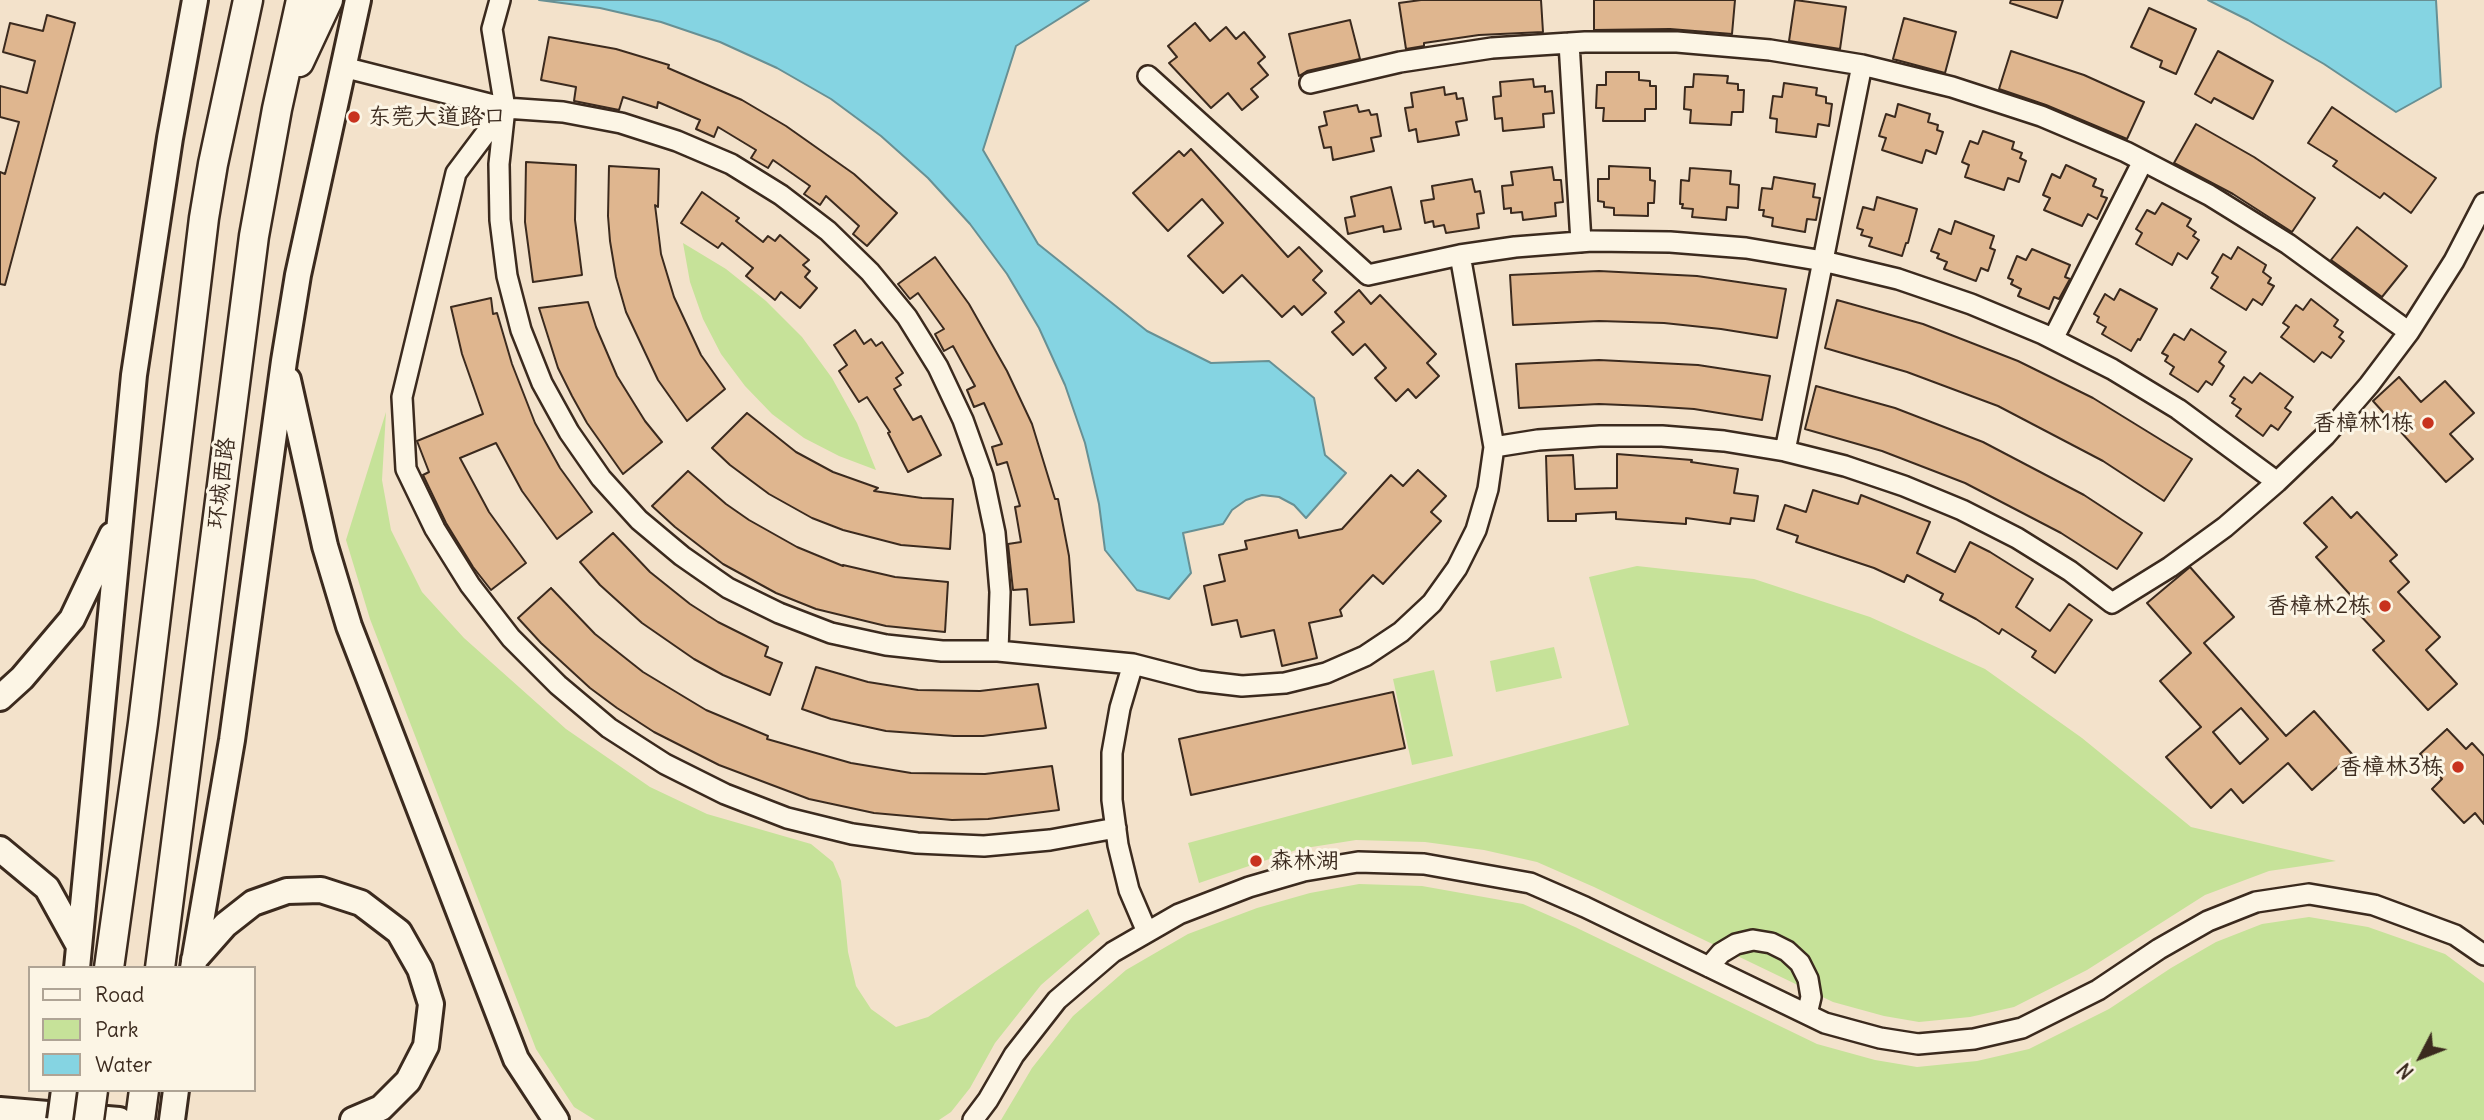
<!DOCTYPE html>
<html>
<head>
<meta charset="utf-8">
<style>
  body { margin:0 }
  #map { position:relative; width:2484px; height:1120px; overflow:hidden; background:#f3e2cb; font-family:Delius,sans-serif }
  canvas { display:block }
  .legend { position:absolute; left:28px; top:966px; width:228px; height:126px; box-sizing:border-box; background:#fcf5e5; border:2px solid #afa495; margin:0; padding:9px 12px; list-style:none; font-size:21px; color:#3b2a1e }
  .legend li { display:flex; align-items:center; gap:14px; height:35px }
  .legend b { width:35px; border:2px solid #afa495 }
  .north { position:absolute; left:2386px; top:1022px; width:70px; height:70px; -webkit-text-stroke:5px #fcf5e5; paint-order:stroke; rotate:228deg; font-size:19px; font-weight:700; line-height:28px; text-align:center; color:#3b2a1e }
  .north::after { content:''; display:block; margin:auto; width:24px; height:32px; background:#3b2a1e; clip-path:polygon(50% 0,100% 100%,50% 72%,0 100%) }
</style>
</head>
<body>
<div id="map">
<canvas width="2484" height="1120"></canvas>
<ul class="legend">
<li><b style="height:9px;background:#fcf5e5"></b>Road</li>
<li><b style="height:19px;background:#c6e299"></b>Park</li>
<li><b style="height:19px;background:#85d4e2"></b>Water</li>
</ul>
<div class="north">N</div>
</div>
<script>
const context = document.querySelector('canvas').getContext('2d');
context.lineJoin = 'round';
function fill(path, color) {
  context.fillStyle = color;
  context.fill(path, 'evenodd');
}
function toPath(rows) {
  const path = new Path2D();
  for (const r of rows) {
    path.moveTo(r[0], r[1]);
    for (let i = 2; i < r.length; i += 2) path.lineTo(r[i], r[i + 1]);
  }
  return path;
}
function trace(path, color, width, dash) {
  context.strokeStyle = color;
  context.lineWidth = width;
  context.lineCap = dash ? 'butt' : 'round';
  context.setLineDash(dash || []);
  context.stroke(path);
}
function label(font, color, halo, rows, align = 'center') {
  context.font = font + ' Delius,"LXGW WenKai TC",sans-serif';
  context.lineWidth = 6;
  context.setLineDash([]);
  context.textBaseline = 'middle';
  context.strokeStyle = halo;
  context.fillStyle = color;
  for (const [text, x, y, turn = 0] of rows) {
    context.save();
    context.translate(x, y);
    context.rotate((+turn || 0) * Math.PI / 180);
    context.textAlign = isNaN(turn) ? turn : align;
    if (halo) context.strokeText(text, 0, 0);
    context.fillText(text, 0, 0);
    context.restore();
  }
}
fill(toPath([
  [683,243,726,269,766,301,802,337,832,378,857,423,876,470,839,456,804,438,772,414,745,386,721,354,703,319,690,282],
  [386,412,382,480,391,530,422,592,464,638,566,729,650,787,707,814,811,844,833,862,841,881,848,952,856,986,871,1009,896,1027,928,1017,1088,909,1100,934,1041,985,995,1043,970,1088,951,1112,939,1120,595,1120,574,1107,536,1049,370,619,346,540],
  [1637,566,1754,579,1870,617,1985,669,2082,738,2191,827,2336,861,2269,871,2205,895,2087,970,2014,1007,1970,1017,1919,1022,1884,1016,1833,1002,1594,887,1537,862,1484,850,1425,842,1356,840,1299,849,1199,883,1188,843,1629,725,1589,577],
  [1554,647,1562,678,1496,692,1490,661],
  [1434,670,1453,756,1412,765,1393,679],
  [1359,884,1422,886,1523,904,1575,927,1817,1044,1875,1060,1917,1067,1977,1061,2029,1049,2109,1009,2171,968,2216,942,2262,924,2309,917,2368,927,2445,954,2484,983,2484,1120,1001,1120,1032,1068,1073,1016,1126,970,1188,934,1257,908,1310,893]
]), '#c6e299');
const water = toPath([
  [539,0,1089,0,1016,46,983,150,1038,244,1147,331,1211,363,1269,361,1314,398,1325,455,1346,473,1306,518,1294,505,1279,497,1262,495,1246,500,1232,510,1223,524,1183,533,1191,573,1169,599,1137,590,1105,550,1099,504,1085,443,1065,385,1039,328,1007,274,970,224,928,178,881,136,831,99,777,68,720,42,661,22,600,8,539,0],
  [2208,0,2436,0,2441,87,2396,112,2324,64,2248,20,2208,0]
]);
fill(water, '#85d4e2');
trace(water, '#679094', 2);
const building = toPath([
  [1421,0,1541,0,1543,32,1479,35,1424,43,1424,46,1406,49,1399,3,1421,0],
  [1594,0,1735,0,1732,34,1670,29,1594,30,1594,0],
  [1795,0,1846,7,1840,49,1789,41,1795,0],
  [2011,0,2063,0,2057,18,2010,3,2011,0],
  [2149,8,2196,29,2176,74,2160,67,2162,61,2131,47,2149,8],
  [47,15,75,23,5,285,0,284,0,172,5,174,19,122,0,117,0,86,27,93,35,61,3,52,10,23,43,31,47,15],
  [1904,18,1956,32,1945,73,1893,59,1904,18],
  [1350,20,1360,59,1307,71,1299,76,1289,34,1350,20],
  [1195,23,1210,41,1226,27,1236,39,1244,32,1265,57,1258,63,1268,75,1251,89,1258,97,1242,110,1228,93,1211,108,1169,63,1177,57,1168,46,1195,23],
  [549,37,616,49,669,65,668,68,742,100,786,126,854,174,897,213,867,246,853,234,859,226,826,196,820,205,804,194,810,186,773,160,768,168,751,158,756,150,718,127,714,137,696,129,700,120,658,102,657,108,623,97,619,110,574,101,576,87,541,80,549,37],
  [2011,51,2084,75,2144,102,2127,139,2046,105,1999,89,2011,51],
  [2218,51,2273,81,2253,119,2214,98,2211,103,2195,94,2218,51],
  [1606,72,1639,72,1639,80,1650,81,1650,86,1656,86,1656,109,1645,109,1645,121,1603,121,1604,108,1596,108,1597,85,1606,85,1606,72],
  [1694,74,1728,76,1727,83,1738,84,1738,90,1744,90,1743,112,1732,112,1731,125,1690,123,1691,110,1684,109,1685,87,1693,87,1694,74],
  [1533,79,1534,87,1545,86,1545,92,1552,91,1554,113,1543,114,1544,127,1503,131,1502,118,1495,119,1493,97,1501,96,1500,82,1533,79],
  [1784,83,1817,88,1816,95,1826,97,1826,103,1832,104,1829,126,1818,124,1816,137,1776,132,1777,119,1770,118,1773,96,1782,97,1784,83],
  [1444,87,1445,95,1456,93,1457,99,1463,98,1467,120,1456,122,1459,135,1418,142,1416,129,1409,131,1405,108,1413,107,1411,93,1444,87],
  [1898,104,1930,114,1928,122,1938,125,1937,130,1943,132,1936,154,1926,150,1922,163,1882,150,1886,138,1879,136,1886,114,1895,117,1898,104],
  [1357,105,1359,112,1369,110,1371,115,1377,114,1381,136,1371,138,1374,151,1333,160,1331,147,1324,148,1319,127,1327,125,1324,112,1357,105],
  [2332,107,2436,178,2411,213,2384,193,2380,198,2333,166,2337,161,2308,143,2332,107],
  [2196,124,2254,157,2315,198,2292,232,2233,194,2174,163,2196,124],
  [1983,131,2014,142,2012,149,2022,153,2020,158,2026,161,2019,182,2008,178,2004,190,1965,177,1969,165,1962,162,1970,141,1978,144,1983,131],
  [1191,149,1288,257,1299,247,1322,271,1313,280,1326,293,1302,315,1294,306,1282,317,1242,275,1223,293,1188,256,1223,223,1202,199,1168,231,1133,193,1179,151,1184,156,1191,149],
  [526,162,576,165,575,220,582,275,533,282,525,222,526,162],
  [2066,165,2096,179,2093,186,2103,190,2101,196,2107,198,2097,219,2088,214,2082,226,2044,210,2050,198,2043,195,2052,174,2060,178,2066,165],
  [609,166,659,169,658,207,655,205,661,254,674,297,701,355,725,389,687,421,658,380,626,312,616,277,610,241,608,216,609,166],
  [1609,166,1650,168,1650,180,1655,181,1654,203,1648,203,1648,216,1614,215,1614,208,1604,207,1604,202,1598,201,1598,179,1609,179,1609,166],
  [1552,167,1554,180,1561,180,1563,202,1555,203,1556,216,1523,220,1522,212,1511,213,1511,208,1504,209,1502,186,1513,185,1511,172,1552,167],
  [1690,168,1731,171,1730,184,1739,185,1738,208,1727,207,1726,220,1692,217,1693,209,1682,208,1683,204,1680,204,1681,180,1689,181,1690,168],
  [1774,177,1815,184,1813,197,1820,198,1816,220,1807,219,1805,232,1772,226,1773,218,1763,216,1764,210,1759,210,1762,188,1772,189,1774,177],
  [1472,179,1475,192,1480,191,1484,213,1477,214,1479,228,1446,233,1444,225,1434,227,1433,221,1425,223,1421,201,1434,199,1432,186,1472,179],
  [1391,187,1401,229,1384,232,1383,226,1348,234,1345,218,1355,216,1351,197,1391,187],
  [702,192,739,218,736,221,763,242,768,236,775,241,780,235,809,260,803,265,810,271,805,277,817,288,800,308,781,292,775,300,746,276,753,268,722,243,718,248,681,223,702,192],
  [1877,197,1917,209,1908,243,1906,243,1902,256,1869,246,1872,238,1861,235,1863,230,1857,228,1863,207,1874,210,1877,197],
  [2162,203,2191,219,2187,226,2196,232,2193,236,2199,240,2187,259,2178,253,2172,265,2136,244,2142,233,2136,229,2147,210,2155,214,2162,203],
  [1955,221,1994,236,1990,248,1995,250,1988,271,1981,268,1976,281,1944,269,1947,262,1937,258,1939,254,1931,251,1939,229,1951,234,1955,221],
  [2357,227,2407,266,2382,297,2331,260,2357,227],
  [2238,247,2266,265,2263,272,2271,278,2268,283,2274,286,2262,305,2253,299,2246,310,2211,288,2218,277,2212,273,2223,254,2231,259,2238,247],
  [2032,249,2070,265,2065,277,2070,279,2059,299,2054,297,2049,309,2018,296,2021,289,2011,284,2013,280,2008,278,2017,256,2026,260,2032,249],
  [935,257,969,304,1007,371,1032,424,1055,499,1058,499,1069,556,1074,622,1030,625,1027,589,1013,590,1008,544,1021,542,1015,507,1020,506,1007,462,997,465,992,447,1002,444,984,403,974,407,967,390,975,386,953,346,944,351,935,334,944,329,918,293,910,299,898,284,935,257],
  [1599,271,1697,276,1786,289,1777,338,1721,329,1664,323,1599,321,1513,325,1510,275,1599,271],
  [2120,289,2157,309,2140,340,2138,339,2131,351,2102,334,2106,327,2097,322,2099,317,2094,314,2105,294,2114,300,2120,289],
  [1359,290,1371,304,1380,295,1436,354,1427,363,1439,376,1416,398,1408,389,1396,401,1375,378,1386,368,1365,344,1353,355,1332,332,1344,322,1335,312,1359,290],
  [491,298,493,314,497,313,512,364,535,423,560,468,592,512,557,539,522,491,496,443,460,458,489,512,526,563,491,590,473,567,446,523,423,475,429,472,417,441,483,414,462,354,451,307,491,298],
  [2311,299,2338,320,2334,326,2343,332,2339,337,2344,341,2331,358,2322,352,2314,362,2281,337,2289,327,2283,323,2296,305,2303,310,2311,299],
  [1837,300,1923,324,2018,361,2093,398,2192,459,2164,501,2103,461,1998,406,1907,372,1825,348,1837,300],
  [588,302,596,327,617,376,645,421,662,442,623,474,587,423,572,396,558,368,539,308,588,302],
  [2191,329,2226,352,2219,362,2224,366,2212,385,2206,381,2198,392,2170,374,2174,367,2165,361,2168,356,2162,353,2174,334,2184,340,2191,329],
  [855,330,864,344,871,339,876,346,882,342,903,373,896,378,901,385,894,389,913,420,921,416,941,455,908,472,888,433,890,432,867,397,859,402,839,371,847,365,834,345,855,330],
  [1599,360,1698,365,1770,376,1762,420,1694,409,1647,406,1599,404,1519,408,1516,364,1599,360],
  [2260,373,2293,397,2285,408,2291,412,2278,430,2271,425,2263,436,2236,416,2241,409,2232,403,2235,399,2230,396,2244,377,2252,383,2260,373],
  [2399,377,2421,402,2445,381,2474,413,2450,434,2473,459,2446,482,2373,401,2399,377],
  [1816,386,1895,408,1983,442,2084,495,2142,533,2117,569,2061,533,1965,483,1882,451,1805,429,1816,386],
  [747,413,796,452,833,472,878,488,874,491,922,498,953,499,950,549,901,545,843,530,812,518,769,494,730,465,712,448,747,413],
  [1617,454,1692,460,1691,462,1738,469,1734,493,1758,496,1754,521,1731,518,1730,524,1686,518,1686,524,1616,519,1616,512,1576,514,1576,521,1548,521,1546,456,1573,455,1575,489,1617,488,1617,454],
  [1418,470,1446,496,1431,512,1441,521,1383,584,1373,575,1340,610,1342,616,1309,623,1317,658,1282,666,1274,630,1241,637,1237,620,1212,625,1204,586,1225,581,1219,555,1247,549,1245,541,1297,530,1299,538,1342,529,1391,475,1403,486,1418,470],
  [688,471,726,504,749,520,797,547,843,566,843,565,895,577,948,582,945,632,886,626,816,609,776,593,723,564,675,527,652,506,688,471],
  [1813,490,1858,504,1861,495,1930,522,1917,553,1955,572,1970,542,1990,552,2033,579,2016,607,2050,631,2069,604,2092,620,2055,673,2032,657,2036,651,2002,629,1999,634,1976,619,1940,600,1943,594,1907,575,1904,582,1874,568,1796,542,1798,536,1777,529,1785,505,1806,512,1813,490],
  [2332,497,2351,518,2357,512,2397,555,2390,561,2409,582,2398,592,2440,637,2426,650,2457,684,2428,710,2373,650,2384,641,2359,614,2364,610,2316,557,2327,547,2304,523,2332,497],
  [613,533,650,572,690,604,718,622,768,647,765,656,782,663,770,695,723,675,694,659,642,623,600,585,580,562,613,533],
  [2190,567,2234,617,2204,643,2286,736,2314,711,2352,754,2312,790,2288,763,2243,803,2231,789,2211,808,2166,757,2201,727,2160,681,2191,653,2147,603,2190,567],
  [2241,708,2268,739,2240,764,2213,732,2241,708],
  [551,588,595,634,643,672,706,710,768,736,767,739,851,763,911,773,985,774,1052,766,1059,810,988,819,952,820,874,813,809,799,719,765,654,732,617,708,590,688,541,643,518,618,551,588],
  [816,667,868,682,918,690,980,691,1038,684,1046,728,983,736,954,736,886,731,831,719,802,709,816,667],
  [1393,692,1405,748,1191,795,1179,739,1393,692],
  [2447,729,2466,749,2472,743,2484,756,2484,824,2475,813,2464,823,2432,789,2442,779,2420,754,2447,729]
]);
fill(building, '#dfb68f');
trace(building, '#3b2a1e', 2);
const minor = toPath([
  [500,0,492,29,505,108,499,164,500,220,507,276,521,330,542,383,569,432,601,478,639,520,682,556,728,588,779,613,831,633,886,645,942,651,998,651,1133,664,1199,681,1242,686,1285,683,1326,673,1365,656,1401,632,1432,603,1457,568,1476,530,1488,489,1494,447,1460,255],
  [1569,43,1581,242],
  [343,67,505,108,563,112,621,123,677,141,731,164,781,195,828,231,870,272,907,317,938,367,963,420,983,476,995,533,1000,592,998,651],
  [1148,76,1368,275,1460,255,1515,247,1592,241,1670,242,1746,248,1823,261,1898,279,1971,304,2043,334,2112,369,2178,409,2277,482],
  [1310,83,1400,62,1492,48,1585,42,1677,42,1770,50,1862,65,1952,87,2041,116,2126,152,2209,195,2288,244,2409,332],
  [504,109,456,173,402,397,406,469,435,529,470,585,511,638,558,685,609,728,665,764,725,794,787,818,852,834,917,843,984,846,1050,840,1116,828],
  [2053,339,2143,161],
  [1494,447,1538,440,1600,436,1662,436,1724,441,1785,451,1845,466,1904,486,1962,510,2017,538,2070,571,2112,603,2170,567,2225,527,2277,482,2325,436,2369,385,2409,332,2454,261,2484,203],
  [1785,451,1862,65],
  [1133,664,1120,708,1112,753,1112,800,1118,845,1129,890,1147,932],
  [1709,967,1721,953,1736,944,1753,940,1771,943,1787,951,1800,963,1808,979,1811,997,1807,1014],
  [973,1120,988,1100,1014,1055,1057,1000,1113,952,1179,914,1249,887,1304,871,1358,862,1424,864,1530,883,1585,907,1825,1023,1880,1038,1918,1044,1974,1039,2022,1028,2098,990,2159,949,2208,921,2256,902,2309,894,2374,905,2455,935,2484,955]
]);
const major = toPath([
  [288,380,325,546,349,626,516,1059,556,1120],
  [0,698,22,678,72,619,112,535],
  [0,849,47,888,79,946],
  [194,960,225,925,253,903,287,891,321,890,361,903,399,932,420,969,431,1004,426,1046,408,1081,381,1108,353,1120],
  [77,968,134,375,170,138,195,0],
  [193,968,232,740,284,361,298,275,358,0],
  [0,1110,119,1120],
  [172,1120,176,1090]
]);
const highway = toPath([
  [299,62,328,0],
  [109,968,143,723,204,218,213,164,248,0],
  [160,968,254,236,277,109,301,0],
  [140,1120,144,1090]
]);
trace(minor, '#3b2a1e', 24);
trace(major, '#3b2a1e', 30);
trace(highway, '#3b2a1e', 33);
trace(minor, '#fcf5e5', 19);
trace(major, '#fcf5e5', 24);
trace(highway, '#fcf5e5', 28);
const majorBridge = toPath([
  [60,1120,64,1090]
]);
const highwayBridge = toPath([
  [89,1120,93,1090]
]);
trace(majorBridge, '#3b2a1e', 30, []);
trace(highwayBridge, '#3b2a1e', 33, []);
trace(majorBridge, '#fcf5e5', 24);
trace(highwayBridge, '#fcf5e5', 28);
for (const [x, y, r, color] of [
  [354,117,7,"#c8321e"],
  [2428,423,7,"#c8321e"],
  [2385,606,7,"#c8321e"],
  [2458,767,7,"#c8321e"],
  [1256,861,7,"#c8321e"]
]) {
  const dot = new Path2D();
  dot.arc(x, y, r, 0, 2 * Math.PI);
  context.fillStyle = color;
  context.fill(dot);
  trace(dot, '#fcf5e5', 2.5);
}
label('23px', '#3b2a1e', '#fcf5e5', [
  ["东莞大道路口",368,117,"left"],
  ["香樟林1栋",2414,423],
  ["香樟林2栋",2371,606],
  ["香樟林3栋",2444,767],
  ["森林湖",1270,861,"left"]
], 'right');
label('23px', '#3b2a1e', '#fcf5e5', [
  ["环城西路",222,483,-83]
]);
</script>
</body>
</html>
